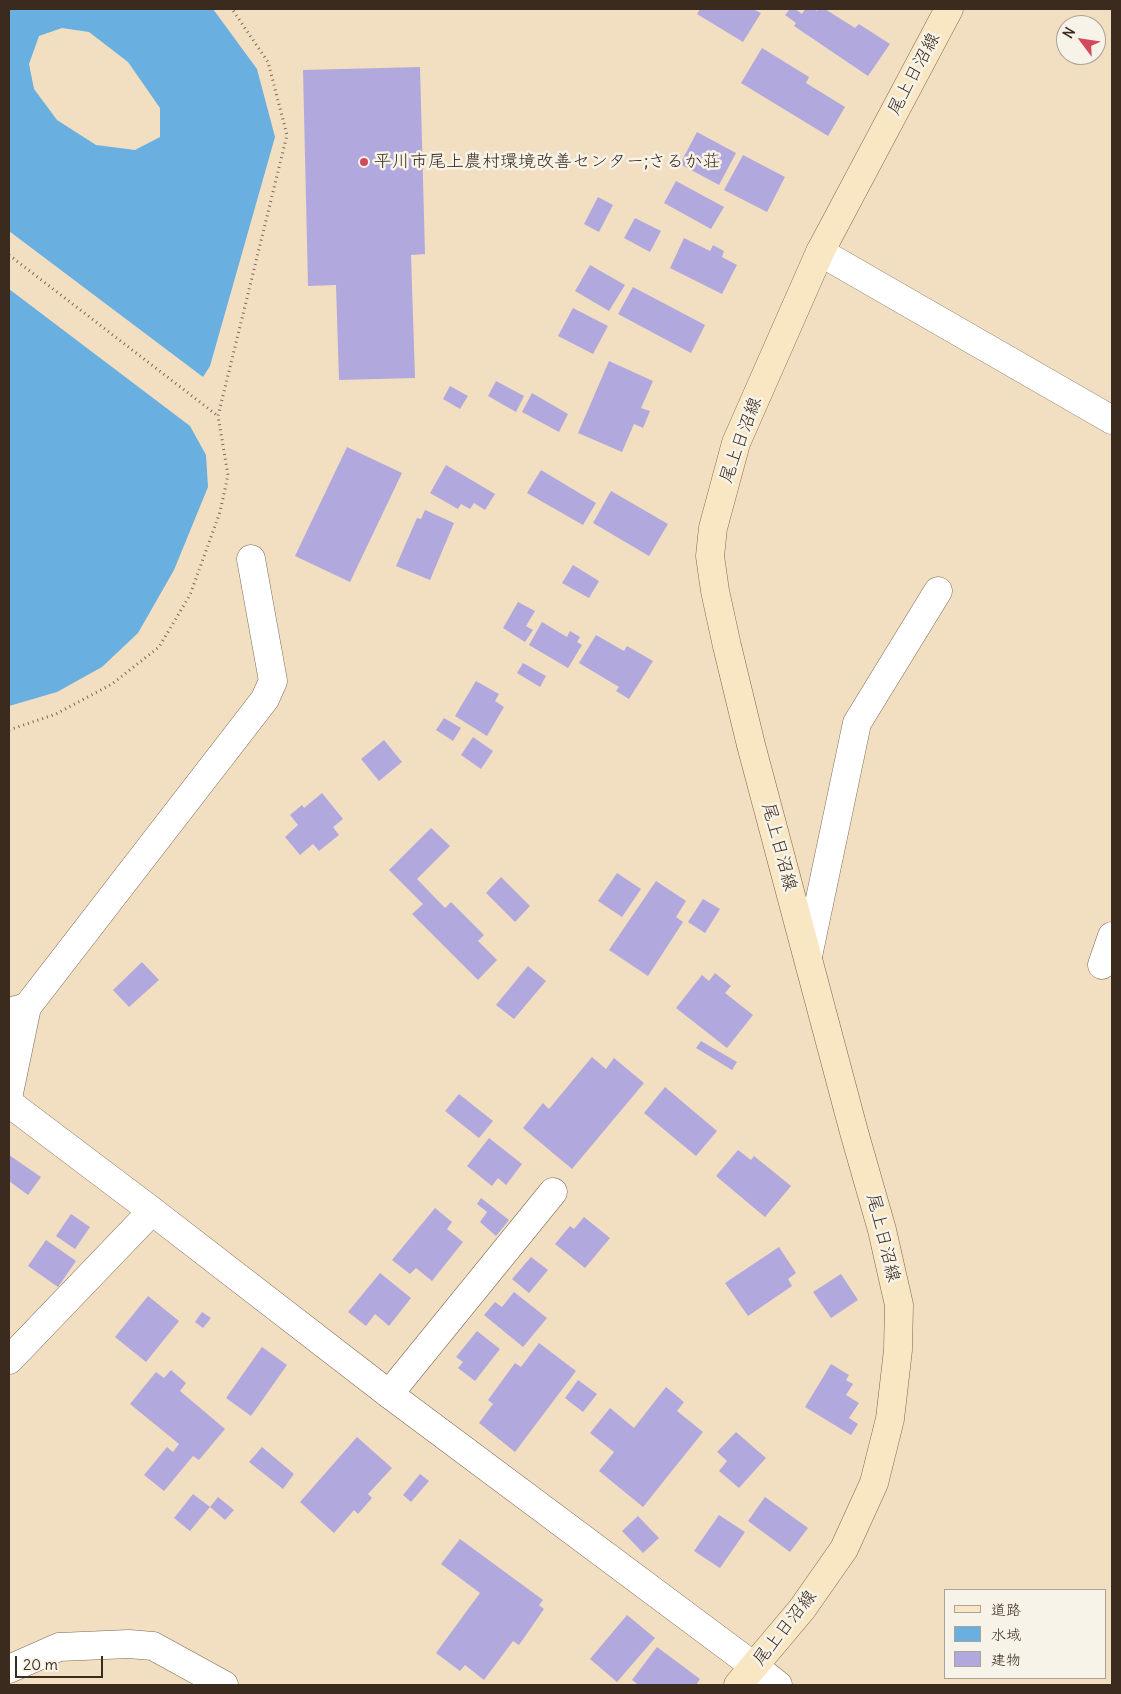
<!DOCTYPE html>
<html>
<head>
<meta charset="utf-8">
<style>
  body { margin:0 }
  #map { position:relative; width:1121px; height:1694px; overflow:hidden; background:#f2dec1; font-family:Delius,"Klee One",sans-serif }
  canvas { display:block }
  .frame { position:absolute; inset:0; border:10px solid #3b2a1e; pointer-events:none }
  .legend { position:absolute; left:944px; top:1589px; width:162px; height:90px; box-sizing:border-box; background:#f7f3e8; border:1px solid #aca397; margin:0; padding:6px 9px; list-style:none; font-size:15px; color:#3b2a1e }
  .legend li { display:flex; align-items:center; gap:10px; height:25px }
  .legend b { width:25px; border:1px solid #aca397 }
  .north { position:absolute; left:1056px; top:15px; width:50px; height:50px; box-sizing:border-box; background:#f7f3e8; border:1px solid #aca397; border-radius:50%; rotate:301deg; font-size:14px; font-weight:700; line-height:20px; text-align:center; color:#3b2a1e }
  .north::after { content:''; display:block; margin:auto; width:18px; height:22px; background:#d1495b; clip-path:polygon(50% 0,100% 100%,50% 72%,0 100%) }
  .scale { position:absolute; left:15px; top:1656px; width:88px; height:22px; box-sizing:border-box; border:2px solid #3b2a1e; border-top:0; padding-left:6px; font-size:15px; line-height:18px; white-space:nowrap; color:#3b2a1e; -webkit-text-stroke:4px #f7f3e8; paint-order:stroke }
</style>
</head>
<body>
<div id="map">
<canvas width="1121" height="1694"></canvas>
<div class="frame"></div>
<ul class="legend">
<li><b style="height:6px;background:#f9e7c3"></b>道路</li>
<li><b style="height:14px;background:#69afdf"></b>水域</li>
<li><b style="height:14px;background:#b1a9dd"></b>建物</li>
</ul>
<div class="north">N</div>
<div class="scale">20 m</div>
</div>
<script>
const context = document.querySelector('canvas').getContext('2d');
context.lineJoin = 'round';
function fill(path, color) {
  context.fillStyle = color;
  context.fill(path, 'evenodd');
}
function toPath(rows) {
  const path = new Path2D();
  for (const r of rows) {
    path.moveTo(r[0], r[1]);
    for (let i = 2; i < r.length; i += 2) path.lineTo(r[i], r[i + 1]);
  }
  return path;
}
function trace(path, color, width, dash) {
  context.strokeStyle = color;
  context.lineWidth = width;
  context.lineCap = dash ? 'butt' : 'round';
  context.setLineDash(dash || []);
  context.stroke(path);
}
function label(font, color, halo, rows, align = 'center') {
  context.font = font + ' Delius,"Klee One",sans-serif';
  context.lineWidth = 5;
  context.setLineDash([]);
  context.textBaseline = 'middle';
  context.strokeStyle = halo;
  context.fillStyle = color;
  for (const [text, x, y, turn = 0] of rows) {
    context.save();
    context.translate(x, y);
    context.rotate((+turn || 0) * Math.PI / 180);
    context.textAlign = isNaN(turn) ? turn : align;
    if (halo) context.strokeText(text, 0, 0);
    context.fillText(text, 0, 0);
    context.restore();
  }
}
fill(toPath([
  [9,9,213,9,257,69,275,137,210,366,203,377,9,231],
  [62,28,89,32,128,62,160,108,160,137,135,150,96,145,57,120,34,89,29,64,39,36],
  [9,289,190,426,206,455,208,487,174,570,138,633,102,667,57,692,9,706]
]), '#69afdf');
fill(toPath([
  [700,9,753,9,761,13,743,42,697,14],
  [790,9,795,9,802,14,805,9,814,9,817,11,819,9,825,9,855,28,859,24,890,44,868,76,794,26,796,23,785,15],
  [762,48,809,77,806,83,845,107,828,136,741,83],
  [420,67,425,254,411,255,415,378,339,380,336,285,308,286,303,70],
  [697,132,736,153,719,185,680,164],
  [743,155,785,177,767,212,724,190],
  [676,181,724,207,711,229,664,203],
  [598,197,613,205,599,232,584,224],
  [635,218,661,231,650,252,624,238],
  [684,238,710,251,713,245,724,251,722,257,737,265,722,294,670,268],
  [590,265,625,285,609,311,575,291],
  [633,287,705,325,691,353,618,314],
  [573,308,608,326,593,354,558,336],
  [609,361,653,381,641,408,650,411,643,428,634,424,622,452,578,433],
  [496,381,524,396,516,412,488,396],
  [450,386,468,396,460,409,443,399],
  [532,393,568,414,559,432,522,412],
  [347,447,402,473,350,582,295,556],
  [446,465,495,494,485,510,474,503,470,509,461,504,458,509,430,493],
  [541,470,596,503,583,525,527,493],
  [611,491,668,524,649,556,593,523],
  [425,510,454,523,430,580,396,566,417,518,421,519],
  [573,565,599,581,589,598,562,583],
  [518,602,535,611,526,626,533,630,525,642,503,628],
  [542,622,567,637,570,631,580,637,577,642,582,645,568,668,529,645],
  [596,635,624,651,627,646,653,661,629,699,616,691,619,687,579,663],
  [523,663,546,676,540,687,517,673],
  [476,681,499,694,495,701,504,707,487,736,455,716],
  [444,718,461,728,453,741,436,730],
  [473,737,493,751,481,769,461,755],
  [384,740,402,762,379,781,361,759],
  [322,793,343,819,333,827,339,835,319,851,313,844,300,855,285,837,298,825,290,815,302,805,304,808],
  [431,828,450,846,417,879,445,908,451,902,484,935,478,941,497,960,478,980,412,914,423,904,389,870],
  [617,873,641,889,622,917,598,901],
  [501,877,530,906,515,922,486,893],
  [656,881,686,901,676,917,683,922,648,976,609,950],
  [703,899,720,909,705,933,688,922],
  [142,962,159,980,129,1007,113,990],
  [528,966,546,981,514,1019,496,1005],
  [715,973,731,986,725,993,753,1015,727,1048,676,1008,702,975,709,981],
  [701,1041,737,1062,732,1070,696,1048],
  [592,1057,606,1069,614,1058,644,1083,572,1169,523,1128,543,1103,549,1109],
  [665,1087,717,1131,696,1156,644,1113],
  [459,1094,493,1121,479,1138,445,1111],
  [489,1138,522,1164,506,1185,498,1178,492,1186,467,1166],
  [738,1150,751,1160,754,1156,791,1186,765,1217,716,1176],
  [9,1155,41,1177,28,1195,9,1181],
  [481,1198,509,1220,496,1236,480,1222,487,1212,477,1204],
  [435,1208,452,1222,447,1229,463,1242,432,1281,416,1268,410,1274,392,1260],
  [71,1214,90,1227,75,1249,56,1236],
  [584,1217,610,1238,585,1268,555,1244,570,1226,574,1229],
  [46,1240,76,1261,58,1287,28,1266],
  [779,1247,796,1273,788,1279,792,1286,748,1316,725,1283],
  [531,1257,548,1270,529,1293,512,1279],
  [380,1273,411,1298,389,1326,375,1314,366,1326,348,1312],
  [841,1274,858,1300,831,1318,813,1292],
  [514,1292,547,1318,523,1347,484,1315,495,1302,502,1307],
  [148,1296,179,1321,146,1362,115,1337],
  [202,1312,211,1318,203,1328,195,1322],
  [477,1331,500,1349,475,1381,458,1368,463,1362,456,1357],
  [539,1343,576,1371,515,1452,479,1423,493,1404,488,1400,515,1363,521,1367],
  [262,1347,287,1365,251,1416,226,1398],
  [831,1364,849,1375,846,1380,853,1384,846,1395,859,1403,849,1418,858,1424,851,1435,805,1407],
  [171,1370,186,1383,180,1391,225,1429,199,1460,193,1456,164,1491,144,1475,167,1447,173,1452,179,1444,130,1404,156,1372,164,1378],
  [578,1380,597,1394,583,1412,565,1398],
  [666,1387,684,1402,677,1411,703,1432,643,1507,599,1471,614,1452,590,1433,610,1408,634,1428],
  [736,1432,766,1458,739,1488,719,1471,727,1461,717,1452],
  [357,1437,392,1468,368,1494,372,1498,358,1514,354,1510,334,1533,300,1502],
  [262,1447,294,1474,283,1489,249,1462],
  [420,1474,429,1481,411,1502,403,1495],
  [193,1494,210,1507,190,1531,174,1518],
  [218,1497,234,1510,225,1520,210,1507],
  [765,1497,808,1528,790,1552,748,1521],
  [719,1515,745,1532,720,1568,694,1551],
  [638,1516,659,1538,643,1553,622,1531],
  [460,1539,543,1600,539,1605,544,1609,519,1645,513,1641,484,1680,465,1665,460,1671,436,1653,480,1593,441,1564],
  [627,1615,655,1638,617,1682,590,1659],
  [657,1647,700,1679,696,1685,639,1685,632,1680]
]), '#b1a9dd');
const minor = toPath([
  [820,252,1112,420],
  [808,956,857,723,938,591],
  [1102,965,1112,936],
  [9,1012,27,1007,265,699,273,681,251,559],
  [9,1093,27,1007],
  [9,1360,152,1211],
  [389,1394,553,1192],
  [755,1667,778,1685],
  [9,1669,59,1647,129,1644,153,1646,224,1685]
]);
const tertiary = toPath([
  [9,1103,152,1211,389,1394,755,1667]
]);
const secondary = toPath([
  [738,1685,802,1609,844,1549,874,1483,890,1419,898,1350,899,1305,882,1230,854,1132,751,745,727,646,715,591,710,556,713,528,736,443,820,252,949,9]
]);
trace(minor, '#7b6957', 29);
trace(tertiary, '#7b6957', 29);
trace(secondary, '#7b6957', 29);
trace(toPath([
  [9,255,218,416],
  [9,730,56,714,112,684,159,647,190,595,220,512,228,475,218,416,287,135,268,62,232,9]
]), '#7b6957', 3, [1, 4]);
trace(minor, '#fff', 28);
trace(tertiary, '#fff', 28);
trace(secondary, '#f9e7c3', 28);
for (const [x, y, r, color] of [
  [364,162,5,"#d1495b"]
]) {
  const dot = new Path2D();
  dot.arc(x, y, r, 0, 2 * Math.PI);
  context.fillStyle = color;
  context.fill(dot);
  trace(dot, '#f7f3e8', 2);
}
label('18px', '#3b2a1e', '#f7f3e8', [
  ["尾上日沼線",914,74,-62],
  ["尾上日沼線",741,440,-70],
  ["尾上日沼線",779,847,75],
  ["尾上日沼線",883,1238,76],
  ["尾上日沼線",785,1628,-52]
]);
label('18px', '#3b2a1e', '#f7f3e8', [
  ["平川市尾上農村環境改善センター;さるか荘",374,162]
], 'left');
</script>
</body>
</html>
